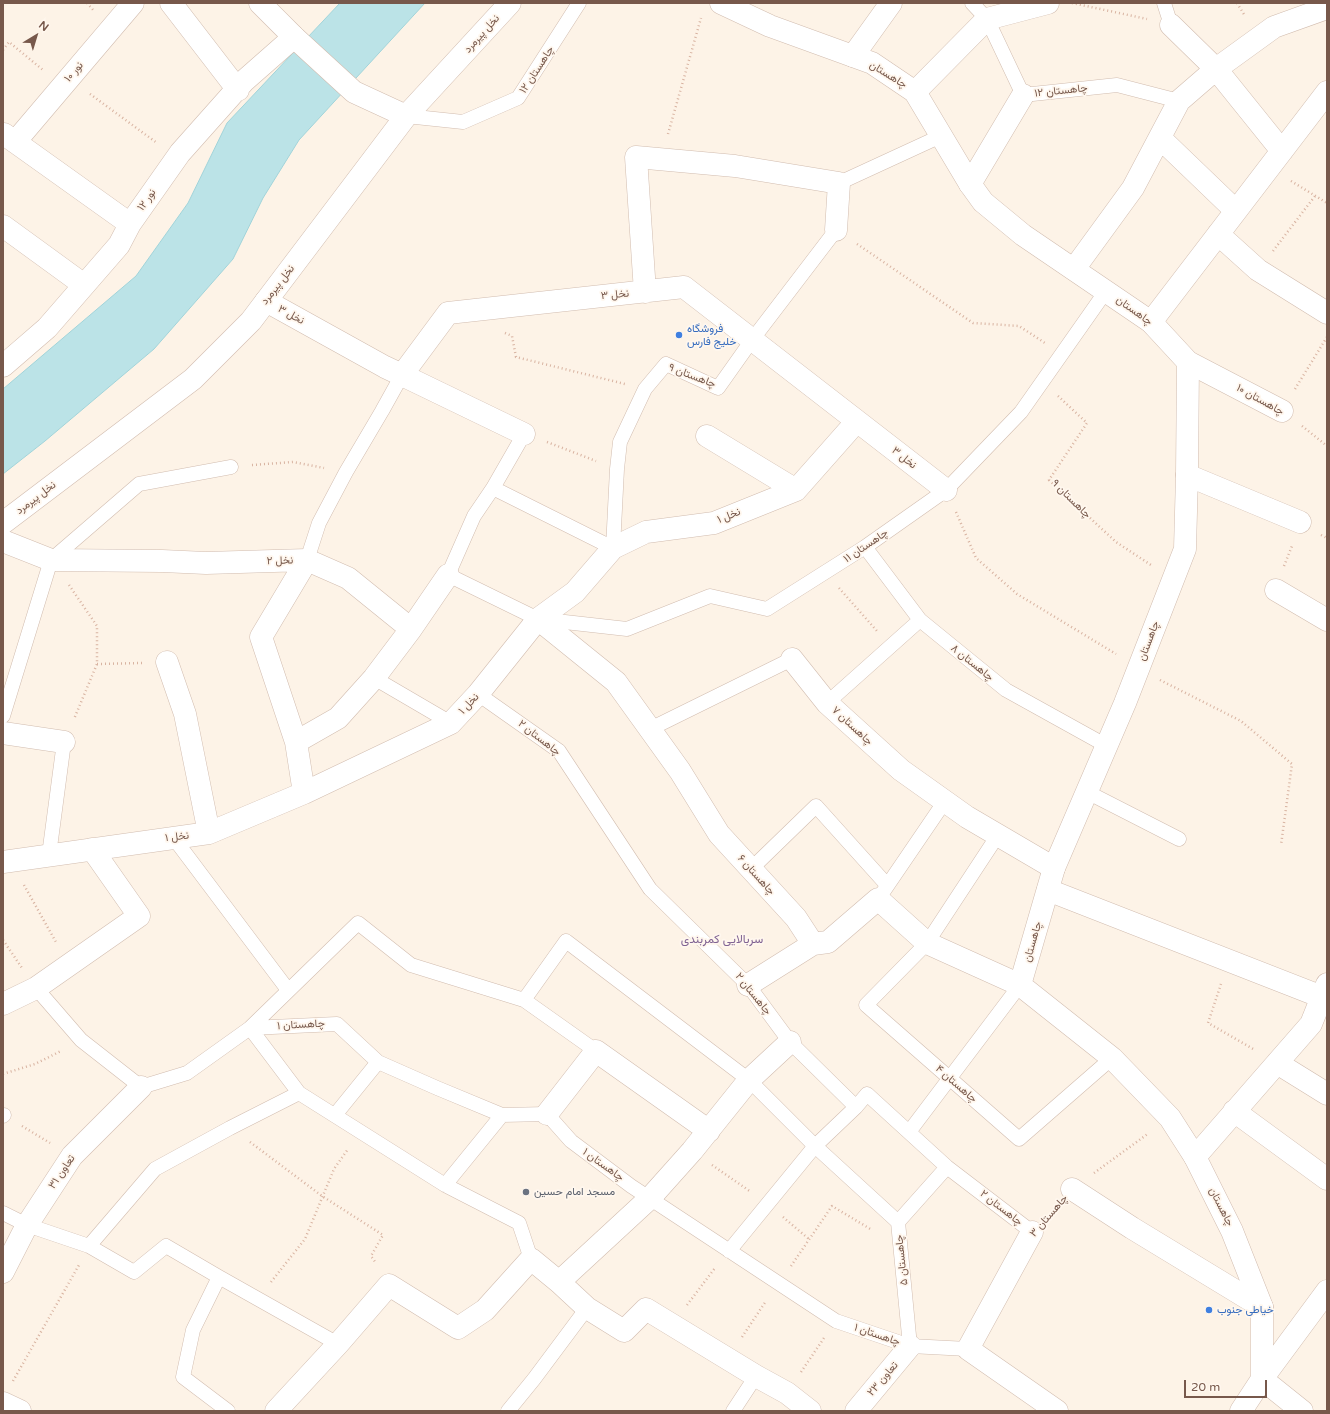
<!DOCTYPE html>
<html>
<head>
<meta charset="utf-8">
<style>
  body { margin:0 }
  #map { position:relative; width:1330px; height:1414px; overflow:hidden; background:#fdf3e7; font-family:"Varela Round",sans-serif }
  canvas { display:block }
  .frame { position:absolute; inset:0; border:4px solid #77584b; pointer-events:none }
  .north { position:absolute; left:16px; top:16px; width:40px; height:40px; -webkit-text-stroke:3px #fff7ee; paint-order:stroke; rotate:38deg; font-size:11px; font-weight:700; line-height:16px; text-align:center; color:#77584b }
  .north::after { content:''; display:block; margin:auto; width:14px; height:18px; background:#77584b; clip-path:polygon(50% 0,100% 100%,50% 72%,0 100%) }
  .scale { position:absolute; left:1184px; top:1380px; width:83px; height:18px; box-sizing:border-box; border:2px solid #77584b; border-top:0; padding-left:5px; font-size:12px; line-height:14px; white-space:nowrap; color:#77584b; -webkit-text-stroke:3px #fff7ee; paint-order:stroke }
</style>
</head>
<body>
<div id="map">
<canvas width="1330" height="1414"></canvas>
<div class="frame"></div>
<div class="north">N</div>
<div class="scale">20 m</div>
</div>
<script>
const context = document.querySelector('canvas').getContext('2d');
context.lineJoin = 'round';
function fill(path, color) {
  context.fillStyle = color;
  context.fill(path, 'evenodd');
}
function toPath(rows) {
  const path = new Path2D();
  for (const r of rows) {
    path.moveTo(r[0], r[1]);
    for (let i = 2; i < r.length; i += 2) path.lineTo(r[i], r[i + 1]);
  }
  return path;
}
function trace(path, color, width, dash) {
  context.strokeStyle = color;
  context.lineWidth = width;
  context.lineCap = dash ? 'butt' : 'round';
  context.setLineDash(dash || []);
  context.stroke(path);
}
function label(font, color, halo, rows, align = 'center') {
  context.font = font + ' "Varela Round",Vazirmatn,sans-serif';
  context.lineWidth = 3.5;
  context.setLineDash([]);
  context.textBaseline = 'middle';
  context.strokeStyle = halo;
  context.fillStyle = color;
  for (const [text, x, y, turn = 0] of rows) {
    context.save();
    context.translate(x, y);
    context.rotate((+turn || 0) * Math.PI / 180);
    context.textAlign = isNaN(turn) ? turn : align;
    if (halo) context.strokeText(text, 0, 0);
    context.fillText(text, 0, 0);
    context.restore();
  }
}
const water = toPath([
  [340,3,425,3,299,140,263,198,233,259,154,349,45,441,3,474,3,389,136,276,188,203,227,123,340,3]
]);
fill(water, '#bbe3e7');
trace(water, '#a1d3d9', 1);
const service = toPath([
  [972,3,987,19,1023,95,1117,85,1179,101],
  [1164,3,1171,25],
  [406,116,463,122,518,98,579,3],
  [839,183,941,136],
  [524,434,493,488,474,516,448,575,538,619,627,629,710,596,767,609,865,547,946,490,1021,412,1106,291],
  [493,488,613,548,617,469,620,442,645,389,666,364,718,388,752,340,836,230],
  [865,547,920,620,1006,690,1107,746],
  [307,560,319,523,346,472,382,411,402,375],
  [374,678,451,723],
  [478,694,559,751,650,889,748,985,790,1042,856,1107,867,1094,947,1167,1032,1232],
  [827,703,920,620],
  [3,716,51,560,139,484,231,467],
  [650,729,792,659],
  [1087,792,1179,839],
  [998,835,927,943,866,1005,1019,1139,1112,1058],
  [173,837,288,990],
  [49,855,64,742],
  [751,869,816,806,887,885],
  [883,892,945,801],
  [36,988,81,1040,141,1087,187,1073,250,1028,337,1024,378,1062,437,1088,502,1115,547,1114,571,1141,631,1186,836,1321,910,1346,968,1349],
  [524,1000,566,941,749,1080,815,1146,898,1222],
  [299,1093,250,1028,358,923,411,965,524,1000,596,1051],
  [335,1115,378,1062],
  [3,1116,4,1115],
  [909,1132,1020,985],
  [445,1185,502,1115],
  [3,1213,27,1225,89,1246,134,1272,166,1246,219,1277,338,1344],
  [89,1246,155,1169,230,1128,299,1093,445,1185,519,1223,531,1259],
  [729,1251,815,1146,856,1107],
  [219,1277,193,1330,183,1377,228,1411],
  [910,1346,898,1222,947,1167],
  [508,1411,534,1379,587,1308],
  [733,1411,756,1376]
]);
const minor = toPath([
  [171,3,238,90],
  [1171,25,1216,69,1282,151],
  [853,56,891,3],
  [915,92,987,19,1048,3],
  [4,134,130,224],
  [1160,138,1236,211],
  [15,142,133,3],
  [970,184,1023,95],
  [3,226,84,285],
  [1218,234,1258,270,1327,313],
  [1074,269,1133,188,1179,101,1216,69,1274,27,1327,8],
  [645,292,636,157,735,166,839,183,836,230],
  [266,301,385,367,402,375,448,313,684,287,946,490],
  [1151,322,1327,92],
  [1188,362,1282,411],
  [3,366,47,328,119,245,130,224,180,153,244,81,294,37],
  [402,375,524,434],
  [707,436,796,490],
  [1187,475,1300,522],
  [3,541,51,560,162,561,206,563,307,560,261,637,296,742,304,793],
  [307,560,348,578,411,629],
  [1276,590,1327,620],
  [538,619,616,682,680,771,719,834,796,918,813,944,828,942,878,899,927,943,1020,985],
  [792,659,827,703,901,770,967,817,1054,868],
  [167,662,185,714,209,833],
  [3,733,64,742],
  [296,742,338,718,374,678,411,629,448,575],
  [3,862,209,833,304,793,451,723,478,694,538,619,575,592,613,548,646,532,714,523,796,490,857,421],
  [1048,890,1327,999],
  [748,985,813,944],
  [3,1004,36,988,139,916,92,849],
  [1277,1063,1327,1094],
  [1234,1111,1327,1179],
  [547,1114,596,1051,709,1131],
  [1195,1157,1311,1024,1327,984],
  [1072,1189,1132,1228,1262,1307],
  [1032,1232,968,1349,1057,1411],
  [3,1272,27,1225,72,1156,141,1087],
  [559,1282,650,1198,692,1151,749,1080,790,1042],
  [3,1403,20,1411],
  [276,1411,338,1344,389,1285,458,1328,485,1310,531,1259,559,1282,587,1308,624,1331,646,1309,756,1376,787,1393,810,1411],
  [856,1411,910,1346]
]);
const tertiary = toPath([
  [260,3,294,37,354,92,406,116],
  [721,3,770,26,872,63,915,92,970,184,983,202,1023,235,1151,322,1188,362,1187,475,1185,549,1125,703,1054,868,1020,985,1112,1058,1170,1118,1195,1157,1232,1231,1262,1307,1262,1379,1241,1411],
  [3,523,193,379,251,321,406,116,510,3],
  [1302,1411,1262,1379,1327,1291]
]);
trace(service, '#d1bcaf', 15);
trace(minor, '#d1bcaf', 23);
trace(tertiary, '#d1bcaf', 23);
trace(toPath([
  [87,3,94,11],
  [1072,3,1147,19],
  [1237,3,1245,16],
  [3,50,9,42,43,70],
  [90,94,157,143],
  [668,134,701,18],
  [1291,181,1327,203],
  [857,244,973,323,1019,326,1045,343],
  [1273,251,1315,196],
  [505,333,512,336,516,357,625,384],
  [1295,389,1327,337],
  [1058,396,1087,423,1049,480,1116,542,1151,565],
  [1302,426,1327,446],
  [547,442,596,461],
  [252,465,293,462,324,468],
  [956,512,976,558,1017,594,1116,654],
  [1321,535,1327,538],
  [1284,566,1292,546],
  [69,585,97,626,97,664,74,719],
  [839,588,877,631],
  [97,664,142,663],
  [1160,680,1241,721,1292,764,1281,845],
  [24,885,57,944],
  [3,940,22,968],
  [1221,984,1208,1023,1255,1050],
  [3,1074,35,1064,61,1051],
  [22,1126,50,1143],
  [250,1142,322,1196,383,1235,371,1256,376,1263],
  [712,1165,751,1192],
  [1094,1173,1149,1133],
  [783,1217,810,1240],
  [791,1266,832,1206,872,1230],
  [271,1282,305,1239,334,1169,348,1149],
  [687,1305,715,1268],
  [742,1337,766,1301],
  [801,1372,824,1338],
  [13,1381,79,1265]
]), '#d8b3a1', 2.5, [1, 3]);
trace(service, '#fff', 14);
trace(minor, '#fff', 22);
trace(tertiary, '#fff', 22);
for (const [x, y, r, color] of [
  [679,335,4,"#3f7fe0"],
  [526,1192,4,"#6b7280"],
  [1209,1310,4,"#3f7fe0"]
]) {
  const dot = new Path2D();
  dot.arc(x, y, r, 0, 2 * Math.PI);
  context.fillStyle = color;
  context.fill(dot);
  trace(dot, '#fff7ee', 1.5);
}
label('11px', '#77584b', '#fff7ee', [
  ["نخل پیرمرد",482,34,-48],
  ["چاهستان ۱۲",537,70,-57],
  ["نور ۱۰",74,72,-50],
  ["چاهستان",888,75,32],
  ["چاهستان ۱۲",1061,91,-6],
  ["نور ۱۲",147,200,-55],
  ["نخل پیرمرد",278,285,-52],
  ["نخل ۳",615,295,-6],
  ["چاهستان",1134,311,36],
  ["نخل ۳",291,315,29],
  ["چاهستان ۹",692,376,21],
  ["چاهستان ۱۰",1260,400,29],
  ["نخل ۳",904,458,38],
  ["نخل پیرمرد",36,498,-37],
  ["چاهستان ۹",1071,499,45],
  ["نخل ۱",729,516,-22],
  ["چاهستان ۱۱",866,546,-34],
  ["نخل ۲",280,561,-2],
  ["چاهستان",1149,641,-69],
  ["چاهستان ۸",972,663,39],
  ["نخل ۱",469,704,-47],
  ["چاهستان ۷",852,726,43],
  ["چاهستان ۲",539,738,38],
  ["نخل ۱",177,837,-7],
  ["چاهستان ۶",756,875,48],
  ["چاهستان",1033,942,-74],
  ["چاهستان ۲",753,994,51],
  ["چاهستان ۱",301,1025,-3],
  ["چاهستان ۴",956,1084,41],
  ["چاهستان ۱",603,1165,36],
  ["تعاون ۳۱",62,1172,-56],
  ["چاهستان",1221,1207,63],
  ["چاهستان ۲",1001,1208,38],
  ["چاهستان ۳",1049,1216,-49],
  ["چاهستان ۵",902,1260,-96],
  ["چاهستان ۱",877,1335,19],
  ["تعاون ۲۳",883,1379,-50]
]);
label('11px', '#366cbe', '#fff7ee', [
  ["فروشگاه",687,329],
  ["خلیج فارس",687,342],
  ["خیاطی جنوب",1217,1310]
], 'left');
label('11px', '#5b616d', '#fff7ee', [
  ["مسجد امام حسین",534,1192]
], 'left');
label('12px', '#806393', '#fff7ee', [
  ["سربالایی کمربندی",722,940]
]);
</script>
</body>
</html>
